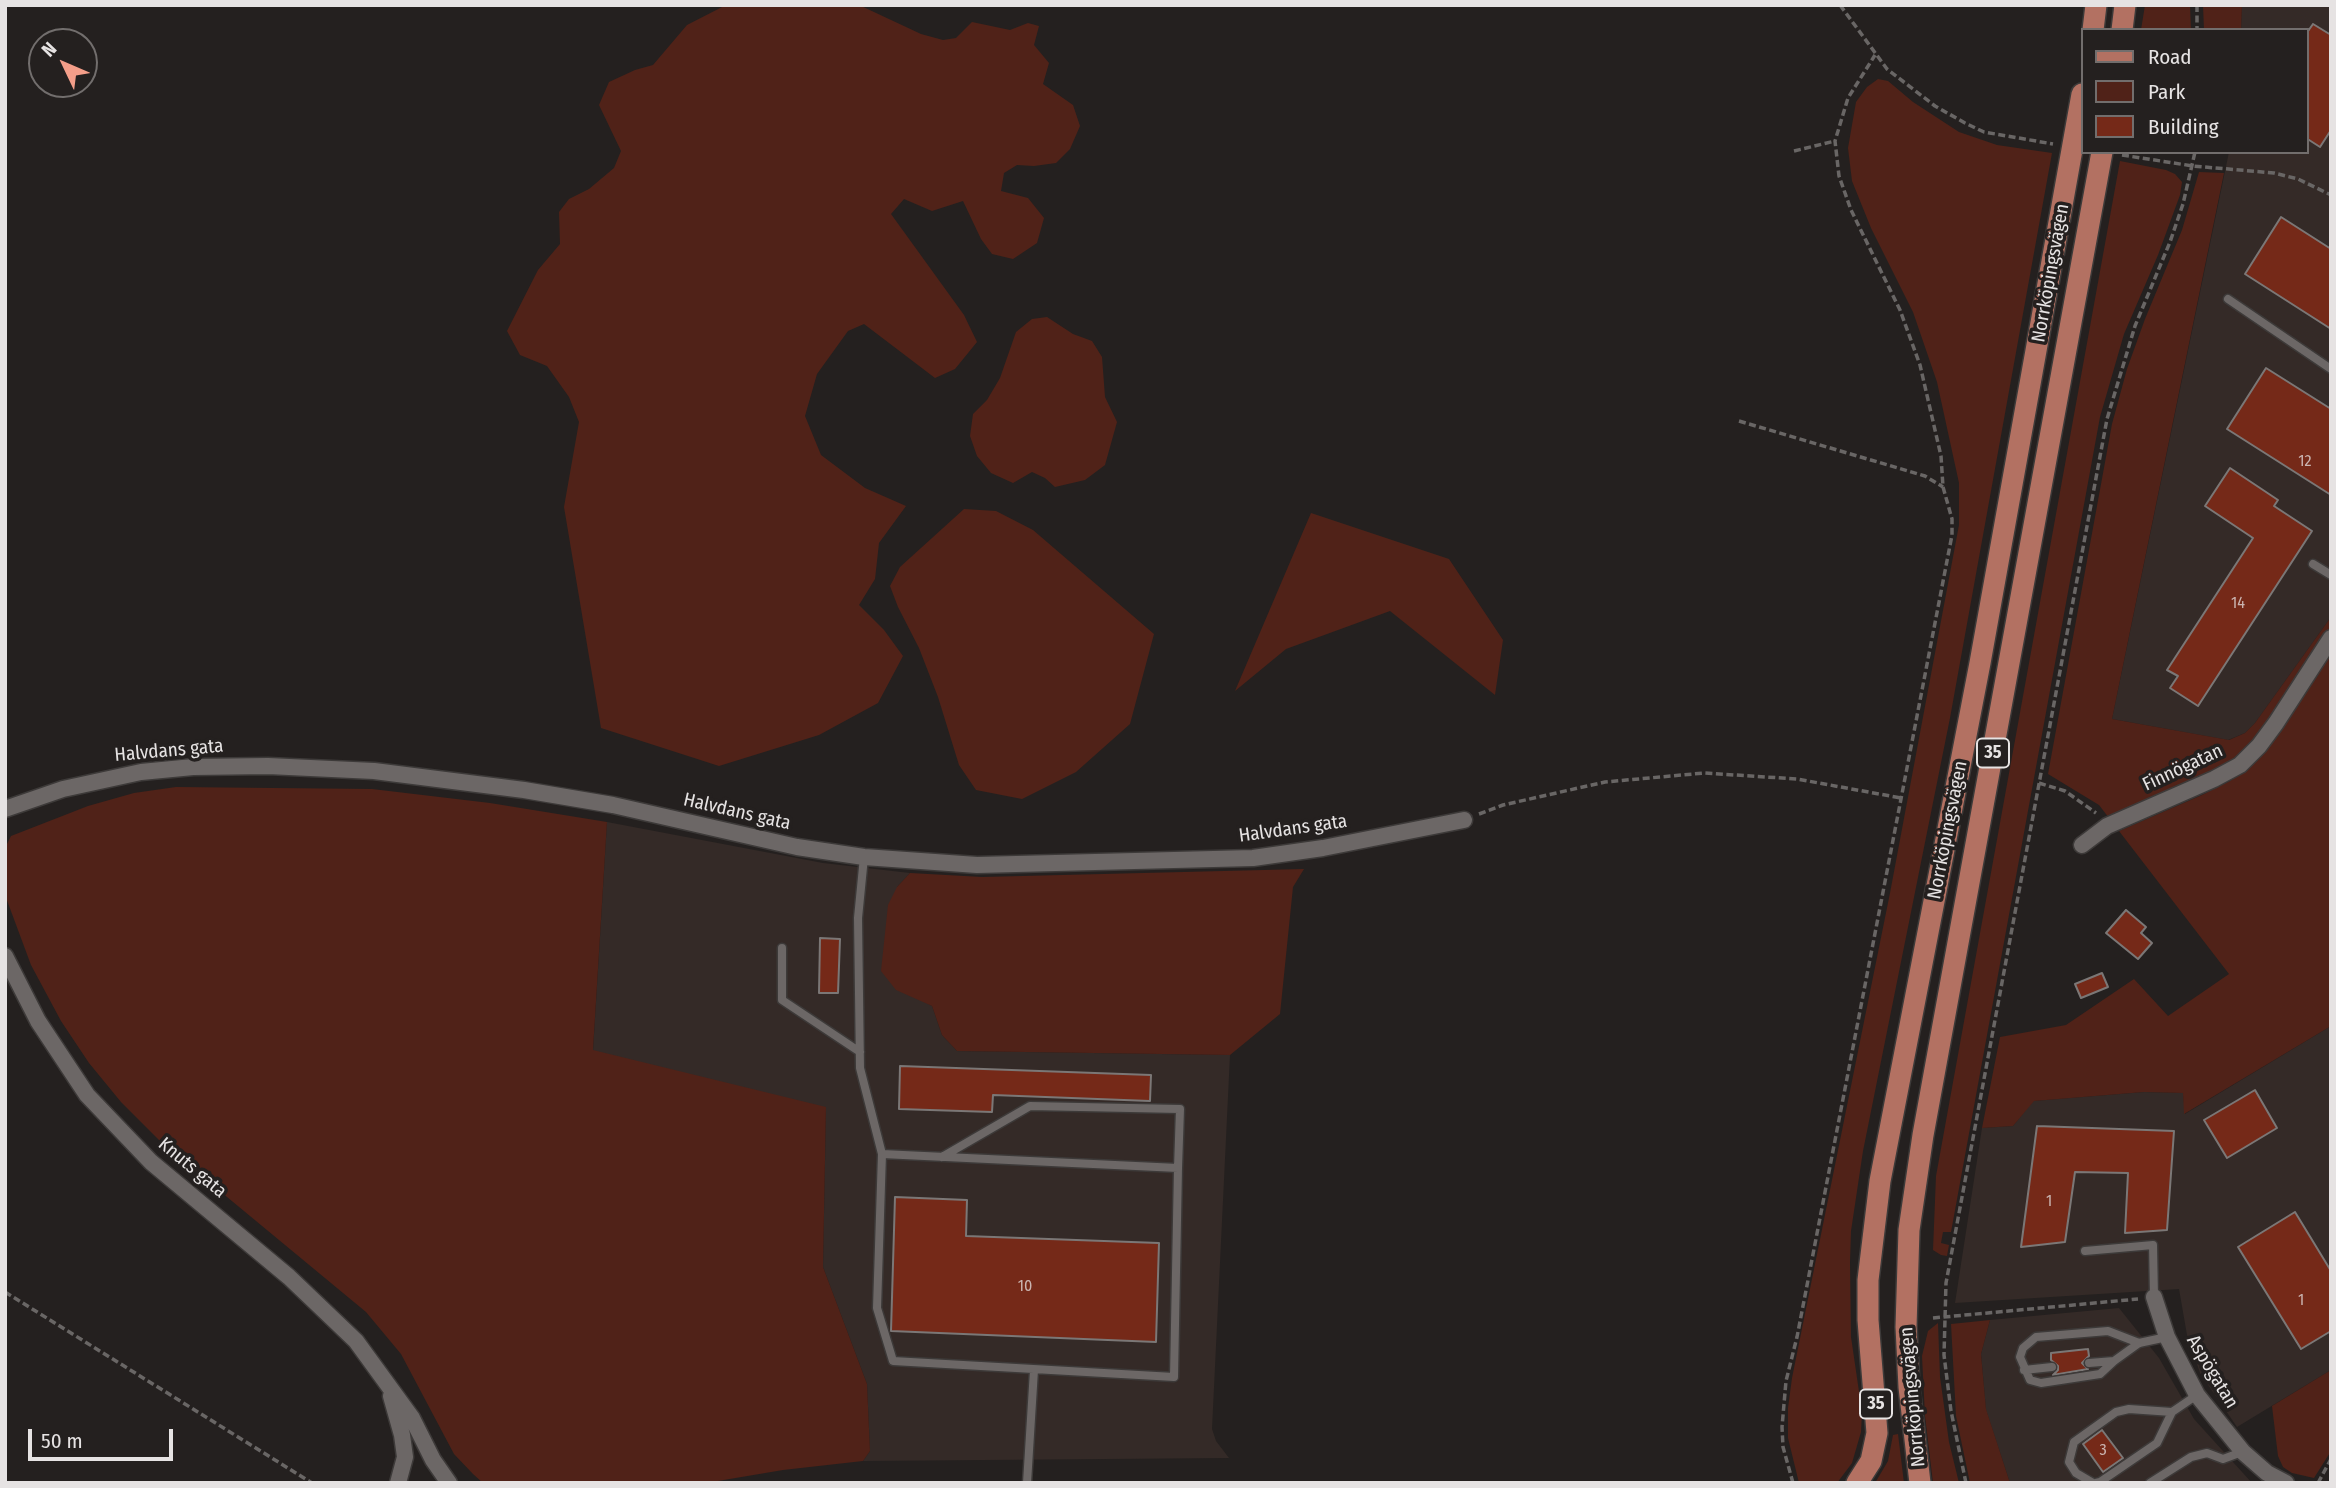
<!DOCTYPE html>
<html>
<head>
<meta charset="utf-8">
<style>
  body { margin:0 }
  #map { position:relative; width:2336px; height:1488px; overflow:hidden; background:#24201f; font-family:"Fira Sans Condensed",sans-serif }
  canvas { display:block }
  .frame { position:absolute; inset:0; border:7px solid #e6e3e3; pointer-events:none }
  .legend { position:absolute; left:2081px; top:28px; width:228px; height:126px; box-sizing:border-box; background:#24201f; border:2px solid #726e6d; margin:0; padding:9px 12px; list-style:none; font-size:21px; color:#e6e3e3 }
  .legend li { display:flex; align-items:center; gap:14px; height:35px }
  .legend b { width:35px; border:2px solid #726e6d }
  .north { position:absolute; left:28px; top:28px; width:70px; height:70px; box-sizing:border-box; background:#24201f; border:2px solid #726e6d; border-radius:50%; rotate:314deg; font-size:19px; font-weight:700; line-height:28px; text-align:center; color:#e6e3e3 }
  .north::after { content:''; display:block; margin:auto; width:24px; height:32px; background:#f49e89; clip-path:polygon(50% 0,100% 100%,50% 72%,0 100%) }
  .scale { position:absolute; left:28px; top:1429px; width:145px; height:32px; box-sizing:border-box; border:4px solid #e6e3e3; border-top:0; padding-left:9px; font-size:21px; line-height:24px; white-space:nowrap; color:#e6e3e3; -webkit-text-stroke:5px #24201f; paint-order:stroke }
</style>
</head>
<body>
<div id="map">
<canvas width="2336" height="1488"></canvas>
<div class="frame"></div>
<ul class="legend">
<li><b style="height:9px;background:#b37162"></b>Road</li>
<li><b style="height:19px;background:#502218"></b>Park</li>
<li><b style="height:19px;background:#752918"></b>Building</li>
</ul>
<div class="north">N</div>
<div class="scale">50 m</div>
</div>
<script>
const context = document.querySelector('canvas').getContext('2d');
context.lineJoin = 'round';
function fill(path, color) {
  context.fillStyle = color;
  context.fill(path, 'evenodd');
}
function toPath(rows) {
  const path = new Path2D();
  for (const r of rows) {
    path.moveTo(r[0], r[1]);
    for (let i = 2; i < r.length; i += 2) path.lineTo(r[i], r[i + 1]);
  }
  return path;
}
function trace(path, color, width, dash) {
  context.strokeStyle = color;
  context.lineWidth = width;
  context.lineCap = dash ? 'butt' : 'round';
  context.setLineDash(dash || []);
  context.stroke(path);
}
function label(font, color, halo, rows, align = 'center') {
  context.font = font + ' "Fira Sans Condensed",sans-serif';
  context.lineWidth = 7;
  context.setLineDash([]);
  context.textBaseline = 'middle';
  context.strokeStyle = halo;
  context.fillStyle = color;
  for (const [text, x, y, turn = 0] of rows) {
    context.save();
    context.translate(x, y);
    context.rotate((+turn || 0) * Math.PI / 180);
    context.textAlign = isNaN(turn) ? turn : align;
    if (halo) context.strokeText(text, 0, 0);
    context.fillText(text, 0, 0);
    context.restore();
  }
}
fill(toPath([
  [2242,5,2331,5,2331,617,2255,723,2245,733,2228,740,2112,719,2229,152,2306,152,2306,30,2241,30],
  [607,822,823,863,910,873,897,887,921,1000,932,1006,942,1035,957,1051,1230,1055,1212,1429,1216,1441,1229,1458,863,1461,870,1451,867,1384,823,1267,826,1108,593,1051],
  [2331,1026,2331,1370,2237,1427,2200,1373,2187,1335,2179,1289,1955,1303,1982,1128,2013,1126,2033,1101,2144,1092,2183,1093,2185,1114],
  [2119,1308,2159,1358,2194,1419,2252,1483,2010,1483,1986,1410,1981,1354,1990,1320]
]), '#342a27');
fill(toPath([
  [726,5,859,5,921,34,943,40,956,38,972,22,1010,30,1028,23,1039,26,1034,45,1049,63,1043,84,1073,105,1080,126,1070,149,1056,163,1034,166,1017,165,1004,173,1001,191,1028,198,1044,218,1037,243,1013,259,992,254,981,239,963,201,932,211,904,199,891,214,964,315,977,342,955,369,935,378,864,324,848,331,817,374,805,416,821,455,865,488,906,506,879,543,875,579,859,605,884,630,903,656,878,703,819,735,719,766,601,728,564,507,579,422,569,397,547,366,520,355,507,331,538,270,560,244,559,212,569,199,589,189,614,168,621,151,599,105,609,82,635,70,653,65,687,25],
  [2145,5,2190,5,2191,30,2141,30],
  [2203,5,2242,5,2241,30,2204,30],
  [1878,79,1888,81,1913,102,1959,132,1997,145,2052,153,1950,718,1863,1151,1851,1231,1850,1262,1851,1337,1862,1412,1861,1432,1852,1463,1837,1483,1799,1483,1788,1438,1788,1408,1792,1378,1890,893,1959,525,1959,483,1937,382,1913,312,1871,228,1852,181,1848,148,1856,102,1867,87],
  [2120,161,2166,170,2175,174,2182,182,2180,195,2158,255,2124,334,2100,417,1951,1232,1943,1232,1941,1243,1949,1245,1947,1256,1941,1255,1933,1250,1936,1176],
  [2199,172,2224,173,2112,719,2229,740,2245,733,2255,723,2331,617,2331,634,2278,713,2240,758,2220,771,2109,818,2099,805,2048,774,2112,424,2127,369,2145,319,2182,230],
  [1047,317,1073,334,1092,341,1102,357,1105,397,1117,422,1105,465,1085,480,1055,487,1045,478,1032,472,1013,483,991,473,977,456,970,436,973,414,987,400,1000,378,1016,332,1032,319],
  [964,509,996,511,1033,530,1154,634,1130,724,1076,772,1022,799,976,790,959,765,938,697,919,648,898,607,890,586,900,567],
  [1311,513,1449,559,1503,640,1495,695,1390,611,1286,649,1235,691],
  [2331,654,2331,1026,2184,1114,2183,1093,2144,1092,2034,1101,2013,1126,1982,1128,2000,1037,2066,1025,2134,979,2168,1016,2229,974,2119,831,2202,795,2230,781,2246,770,2270,746],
  [176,787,372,789,490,803,607,822,593,1050,826,1107,823,1267,867,1384,870,1451,863,1461,783,1470,706,1483,483,1483,473,1474,454,1454,401,1354,366,1312,163,1144,121,1102,89,1063,61,1021,31,965,5,895,5,848,11,836,88,806,134,793],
  [1304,869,1293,887,1280,1014,1230,1055,957,1051,942,1035,932,1006,896,990,881,971,888,905,897,887,910,873,982,877],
  [1990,1320,1981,1354,1986,1409,2010,1483,1970,1483,1956,1416,1951,1324],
  [1938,1323,1940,1377,1949,1442,1959,1483,1933,1483,1925,1416,1922,1356,1928,1331],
  [2331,1370,2331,1451,2314,1478,2292,1473,2283,1467,2278,1456,2272,1406],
  [1898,1434,1904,1483,1875,1483,1888,1461,1893,1435]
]), '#502218');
const building = toPath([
  [2313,24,2331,35,2331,130,2320,147,2306,138,2306,34,2313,24],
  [2281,217,2331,249,2331,329,2245,274,2281,217],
  [2266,368,2331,409,2331,495,2227,429,2266,368],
  [2230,468,2278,500,2274,506,2312,531,2198,706,2170,688,2178,676,2167,670,2253,538,2205,506,2230,468],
  [2126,910,2146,927,2141,933,2152,943,2138,959,2106,933,2126,910],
  [820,938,840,939,838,993,819,993,820,938],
  [2102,973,2108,987,2081,998,2075,984,2102,973],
  [900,1066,1151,1075,1150,1101,993,1095,992,1112,899,1109,900,1066],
  [2255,1090,2277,1128,2227,1158,2204,1120,2255,1090],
  [2037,1126,2174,1131,2167,1230,2125,1233,2128,1173,2075,1172,2065,1242,2021,1247,2037,1126],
  [895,1197,967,1200,966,1236,1159,1243,1156,1342,891,1331,895,1197],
  [2295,1212,2331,1271,2331,1331,2301,1349,2238,1247,2295,1212],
  [2088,1349,2089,1356,2082,1363,2088,1369,2053,1375,2058,1370,2058,1366,2051,1360,2051,1353,2088,1349],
  [2102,1430,2123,1458,2103,1472,2083,1444,2102,1430]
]);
fill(building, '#752918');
trace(building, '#7b7776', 2);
const lane = toPath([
  [2228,299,2331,369],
  [2313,564,2331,575],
  [864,857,858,918,860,1068,882,1154,877,1308,893,1361,1174,1377,1178,1168,882,1154],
  [782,948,782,1000,860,1052],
  [942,1157,1030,1106,1180,1109,1178,1168],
  [2085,1251,2153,1245,2154,1297],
  [2114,1361,2100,1374,2041,1383,2030,1380,2020,1357,2023,1348,2036,1337,2108,1331,2139,1343],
  [2089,1363,2114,1361,2139,1343,2167,1337],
  [2024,1370,2052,1367],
  [1027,1483,1034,1370],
  [2093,1483,2076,1473,2069,1462,2074,1442,2116,1412,2129,1409,2172,1412],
  [2096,1483,2100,1482,2157,1443,2172,1412,2197,1395],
  [2150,1483,2191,1457,2207,1453,2223,1459,2242,1452]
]);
const street = toPath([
  [5,809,63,789,141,772,193,767,268,766,374,771,524,790,613,805,797,847,864,857,977,865,1253,858,1323,848,1464,820],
  [2082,845,2107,826,2214,779,2240,765,2259,746,2276,723,2331,638],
  [5,956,38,1021,87,1095,151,1162,289,1277,356,1341,412,1418,433,1460,449,1483],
  [2154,1297,2167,1337,2197,1395,2243,1452,2267,1473,2286,1483],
  [391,1396,402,1435,405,1457,398,1483]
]);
const primary = toPath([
  [2093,30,2096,5],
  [2122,30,2125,5],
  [1857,1483,1871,1461,1877,1433,1868,1320,1868,1280,1880,1181,1980,663,2082,94],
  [1920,1483,1909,1387,1906,1327,1909,1230,1923,1135,2102,152]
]);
trace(lane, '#3d3a39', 11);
trace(street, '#3d3a39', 19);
trace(primary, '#3d3a39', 24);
trace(toPath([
  [1840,5,1887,69,1935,106,1965,123,1984,132,2053,144],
  [2197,5,2197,30],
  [1794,151,1835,141],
  [2122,155,2193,166,2274,173,2298,179,2331,195],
  [1739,421,1925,476,1943,487],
  [2039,783,2065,791,2096,813],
  [1479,814,1503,805,1605,782,1704,773,1797,779,1901,798],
  [5,1292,312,1483],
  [1933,1318,2138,1299],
  [1793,1483,1783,1447,1782,1427,1786,1381,1797,1337,1952,535,1952,519,1943,487,1941,456,1920,365,1900,310,1851,210,1839,176,1835,141,1848,98,1875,55],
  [1966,1483,1951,1411,1944,1355,1946,1283,2107,419,2135,326,2170,242,2183,204,2195,152],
  [2318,1483,2331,1459]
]), '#696665', 3.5, [7, 3.5]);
trace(lane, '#6c6766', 8);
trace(street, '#6c6766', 16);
trace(primary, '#b37162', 21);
label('16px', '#cab4b0', null, [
  ["12",2305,462],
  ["14",2238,604],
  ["1",2049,1202],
  ["10",1025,1287],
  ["1",2301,1301],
  ["3",2103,1451]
]);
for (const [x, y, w] of [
  [1993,753,32],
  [1876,1404,32]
]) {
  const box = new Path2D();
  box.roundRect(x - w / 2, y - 14.5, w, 29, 5);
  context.fillStyle = '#24201f';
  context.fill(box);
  trace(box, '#e6e3e3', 2);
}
label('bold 18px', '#e6e3e3', null, [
  ["35",1993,753],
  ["35",1876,1404]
]);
label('19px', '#e6e3e3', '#24201f', [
  ["Norrköpingsvägen",2051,273,-80],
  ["Halvdans gata",169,751,-5],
  ["Finnögatan",2183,768,-25],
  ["Halvdans gata",737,812,13],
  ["Halvdans gata",1293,829,-8],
  ["Norrköpingsvägen",1948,830,-79],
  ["Knuts gata",192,1168,40],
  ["Aspögatan",2212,1372,59],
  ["Norrköpingsvägen",1913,1397,-95]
]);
</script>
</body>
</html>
